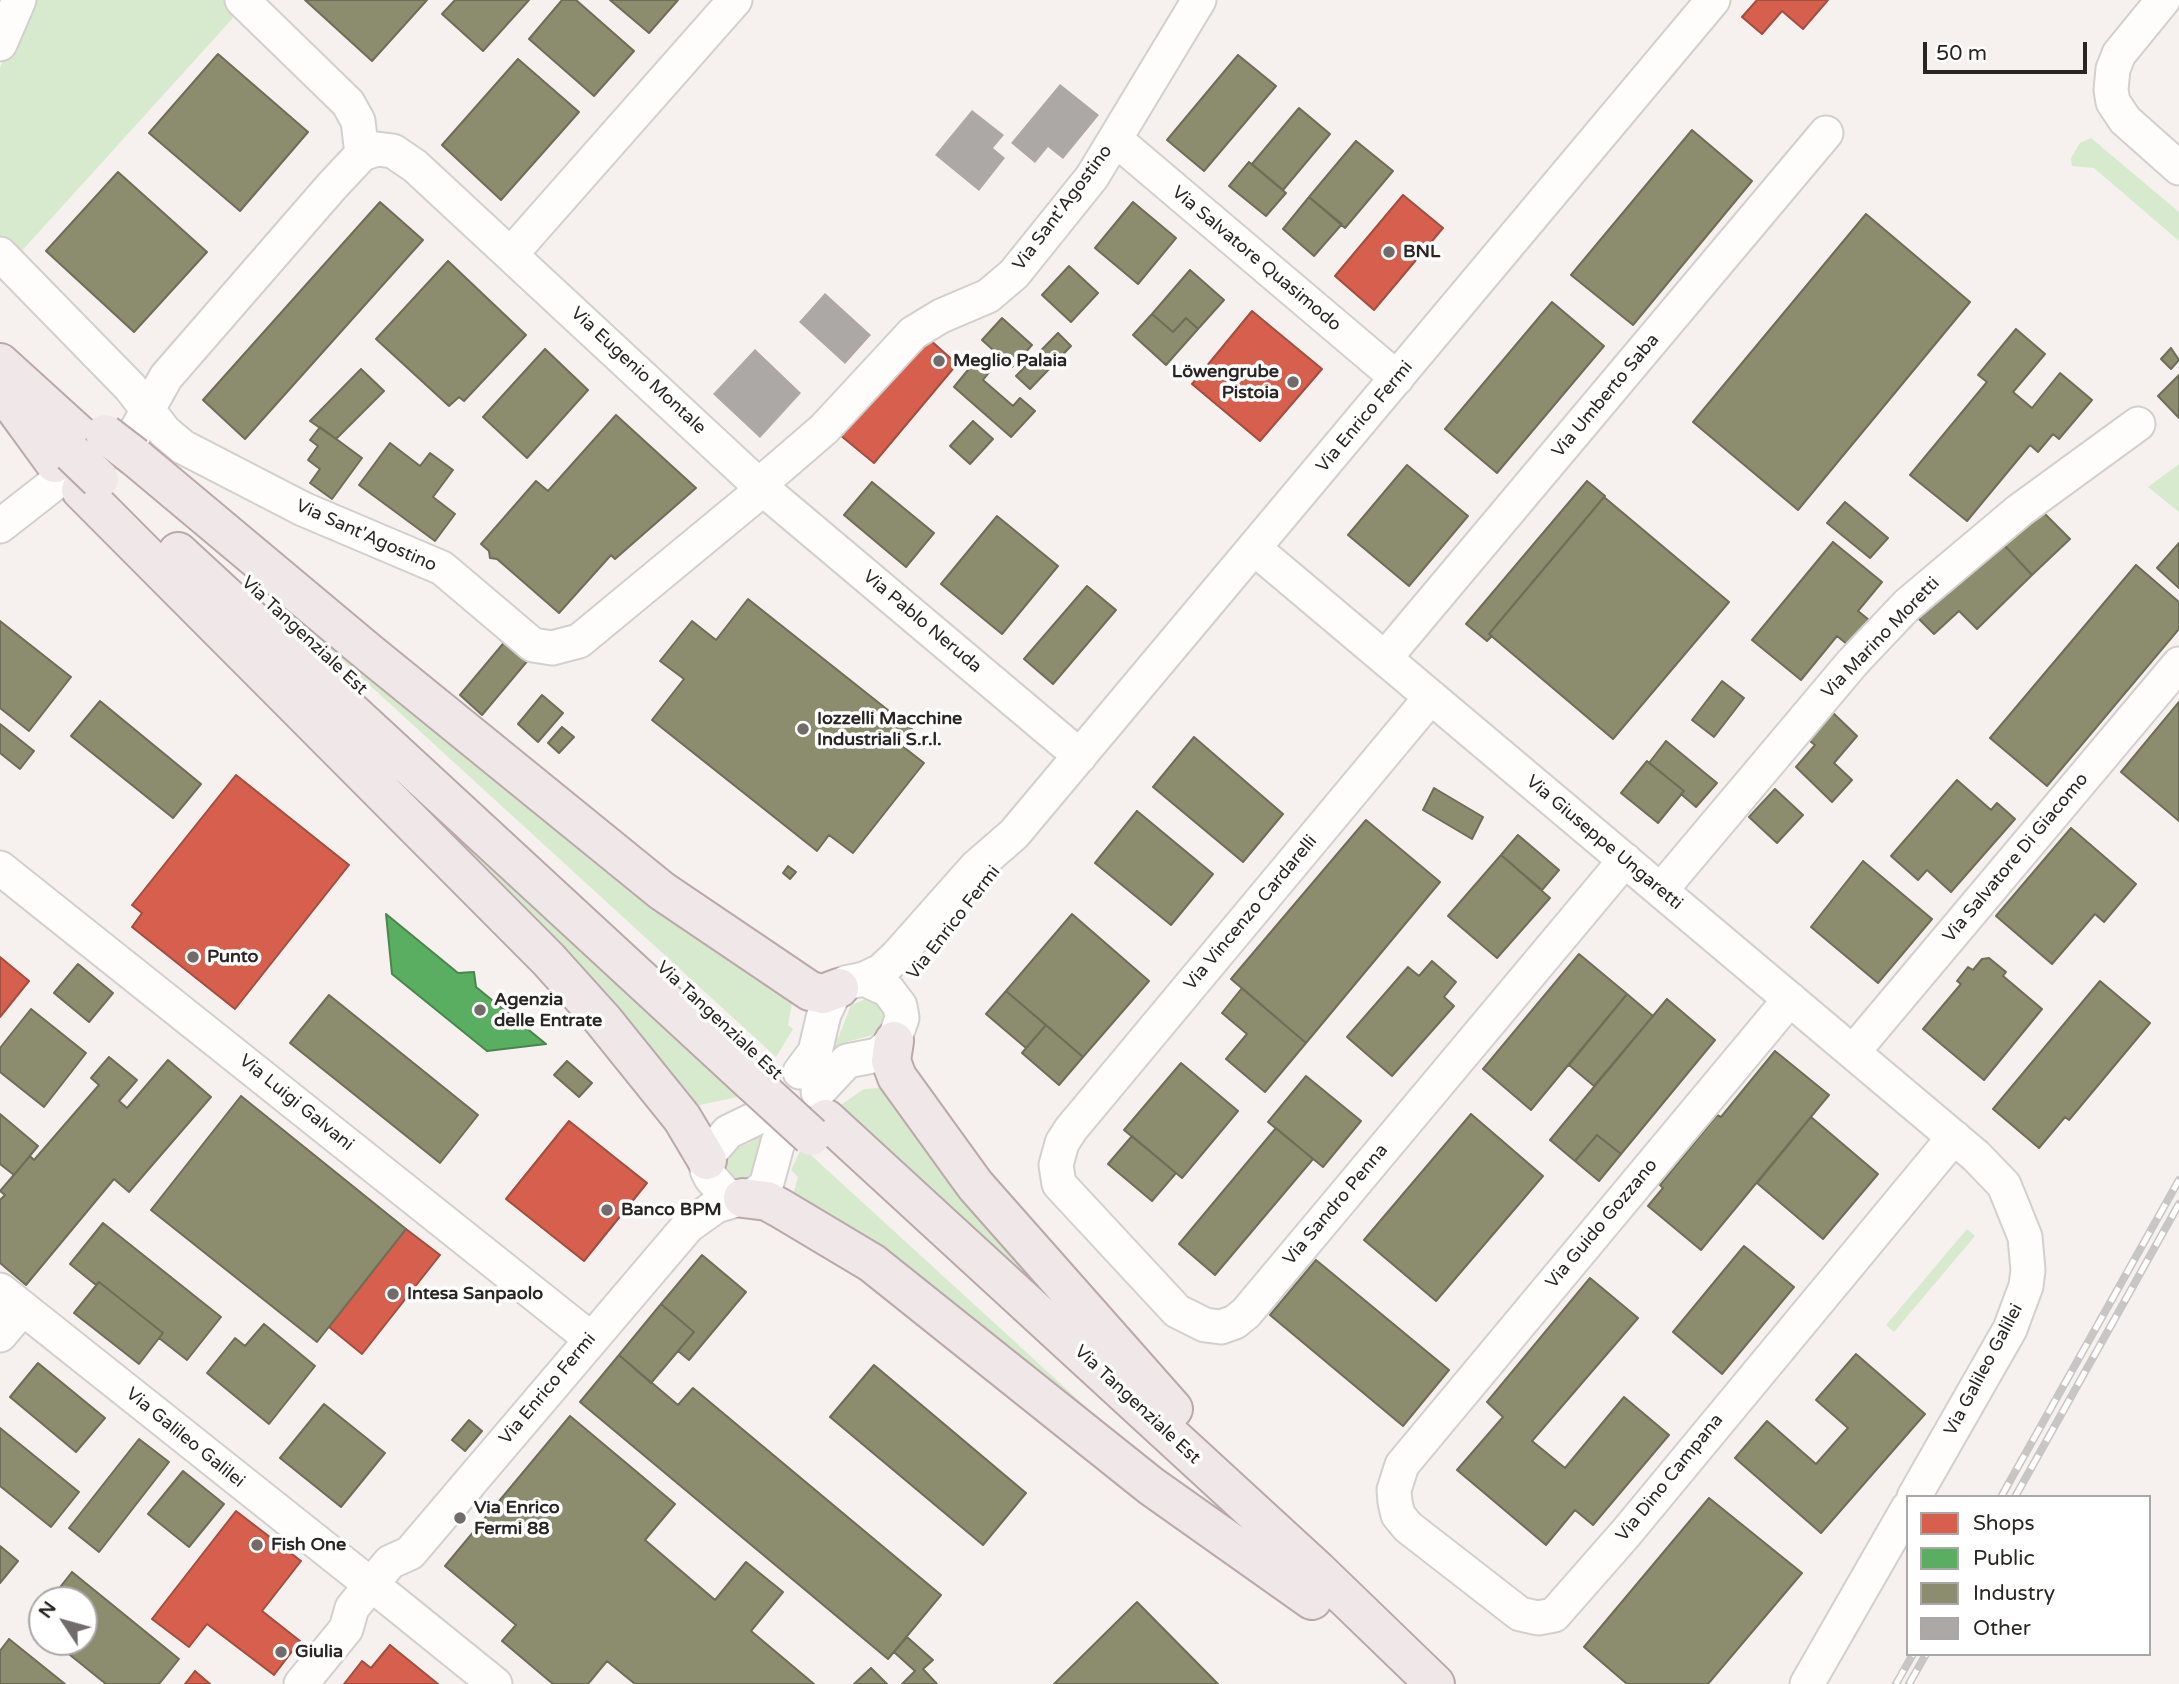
<!DOCTYPE html>
<html>
<head>
<meta charset="utf-8">
<style>
  body { margin:0 }
  #map { position:relative; width:2179px; height:1684px; overflow:hidden; background:#f6f1ee; font-family:"Varela Round",sans-serif }
  canvas { display:block }
  .legend { position:absolute; left:1906px; top:1495px; width:245px; height:161px; box-sizing:border-box; background:#fff; border:2px solid #a9a8a7; margin:0; padding:9px 12px; list-style:none; font-size:21px; color:#292523 }
  .legend li { display:flex; align-items:center; gap:14px; height:35px }
  .legend b { width:35px; border:2px solid #a9a8a7 }
  .north { position:absolute; left:28px; top:1586px; width:70px; height:70px; box-sizing:border-box; background:#fff; border:2px solid #a9a8a7; border-radius:50%; rotate:306deg; font-size:19px; font-weight:700; line-height:28px; text-align:center; color:#292523 }
  .north::after { content:''; display:block; margin:auto; width:24px; height:32px; background:#716c6a; clip-path:polygon(50% 0,100% 100%,50% 72%,0 100%) }
  .scale { position:absolute; left:1923px; top:42px; width:164px; height:32px; box-sizing:border-box; border:4px solid #292523; border-top:0; padding-left:9px; font-size:21px; line-height:24px; white-space:nowrap; color:#292523; -webkit-text-stroke:5px #fff; paint-order:stroke }
</style>
</head>
<body>
<div id="map">
<canvas width="2179" height="1684"></canvas>
<ul class="legend">
<li><b style="height:19px;background:#d6604d"></b>Shops</li>
<li><b style="height:19px;background:#5aae61"></b>Public</li>
<li><b style="height:19px;background:#8c8c6e"></b>Industry</li>
<li><b style="height:19px;background:#aca8a6"></b>Other</li>
</ul>
<div class="north">N</div>
<div class="scale">50 m</div>
</div>
<script>
const context = document.querySelector('canvas').getContext('2d');
context.lineJoin = 'round';
function fill(path, color) {
  context.fillStyle = color;
  context.fill(path, 'evenodd');
}
function toPath(rows) {
  const path = new Path2D();
  for (const r of rows) {
    path.moveTo(r[0], r[1]);
    for (let i = 2; i < r.length; i += 2) path.lineTo(r[i], r[i + 1]);
  }
  return path;
}
function trace(path, color, width, dash) {
  context.strokeStyle = color;
  context.lineWidth = width;
  context.lineCap = dash ? 'butt' : 'round';
  context.setLineDash(dash || []);
  context.stroke(path);
}
function label(font, color, halo, rows, align = 'center') {
  context.font = font + ' "Varela Round",sans-serif';
  context.lineWidth = 7;
  context.setLineDash([]);
  context.textBaseline = 'middle';
  context.strokeStyle = halo;
  context.fillStyle = color;
  for (const [text, x, y, turn = 0] of rows) {
    context.save();
    context.translate(x, y);
    context.rotate((+turn || 0) * Math.PI / 180);
    context.textAlign = isNaN(turn) ? turn : align;
    if (halo) context.strokeText(text, 0, 0);
    context.fillText(text, 0, 0);
    context.restore();
  }
}
fill(toPath([
  [28,0,226,0,233,18,19,254,0,240,0,68],
  [2091,138,2179,212,2179,241,2094,168,2072,166,2071,158,2080,143],
  [2179,464,2179,512,2148,487],
  [212,541,794,992,788,1025,793,1029,776,1057],
  [179,571,742,1096,686,1108],
  [866,999,875,1001,884,1012,885,1021,879,1033,847,1042,821,1064,839,1036,851,1005],
  [891,1087,1180,1425,835,1109,864,1089],
  [777,1117,761,1141,752,1176,733,1179,725,1169,725,1161,732,1151,751,1142],
  [802,1147,1000,1328,1137,1454,790,1205,798,1177,791,1170],
  [1967,1229,1975,1236,1894,1332,1886,1325]
]), '#d7eacd');
const shops = toPath([
  [1757,0,1828,0,1803,29,1782,11,1762,34,1742,17,1757,0],
  [1403,195,1443,228,1374,310,1335,276,1403,195],
  [1252,311,1322,369,1260,441,1192,384,1252,311],
  [929,339,957,364,874,463,840,435,929,339],
  [236,775,349,865,235,1009,132,927,142,913,132,905,236,775],
  [0,957,29,981,0,1017,0,957],
  [569,1121,647,1183,584,1261,506,1199,569,1121],
  [406,1229,440,1255,362,1354,329,1327,406,1229],
  [236,1511,301,1561,262,1611,300,1641,274,1675,207,1624,189,1647,152,1619,236,1511],
  [390,1645,438,1684,344,1684,362,1661,371,1668,390,1645],
  [195,1671,210,1684,185,1684,195,1671]
]);
fill(shops, '#d6604d');
trace(shops, '#a24e40', 2);
const public = toPath([
  [386,914,458,973,474,972,476,987,546,1044,487,1051,392,974,386,914]
]);
fill(public, '#5aae61');
trace(public, '#4b854e', 2);
const industry = toPath([
  [305,0,427,0,372,61,305,0],
  [455,0,529,0,483,51,442,14,455,0],
  [562,0,576,0,634,51,594,96,529,39,562,0],
  [610,0,678,0,649,33,610,0],
  [218,54,308,132,240,211,149,133,218,54],
  [1238,55,1276,86,1204,171,1167,140,1238,55],
  [518,59,579,112,501,200,442,145,518,59],
  [1299,108,1330,134,1283,190,1252,164,1299,108],
  [1692,130,1752,181,1633,325,1571,275,1692,130],
  [1356,141,1393,171,1345,228,1309,197,1356,141],
  [1249,162,1286,193,1266,216,1229,186,1249,162],
  [118,172,207,252,134,332,46,251,118,172],
  [1309,197,1342,224,1314,256,1283,229,1309,197],
  [380,202,423,240,245,439,203,400,380,202],
  [1133,202,1176,238,1138,284,1095,248,1133,202],
  [1866,214,1970,302,1798,510,1693,422,1866,214],
  [448,261,526,335,464,401,459,397,449,406,376,339,448,261],
  [1069,266,1098,293,1071,322,1042,295,1069,266],
  [1190,270,1224,300,1198,329,1186,318,1173,332,1152,314,1190,270],
  [1552,302,1604,346,1497,473,1445,429,1552,302],
  [1152,314,1173,332,1186,318,1198,329,1166,365,1133,335,1152,314],
  [1002,318,1032,345,1012,367,982,340,1002,318],
  [2016,329,2045,354,2013,392,2032,408,2060,373,2092,400,2059,439,2053,434,2038,452,2030,445,1967,521,1910,475,1987,382,1978,375,2016,329],
  [1058,333,1071,346,1030,389,1016,376,1058,333],
  [2171,348,2179,360,2171,369,2161,359,2171,348],
  [545,349,588,390,527,458,483,417,545,349],
  [977,359,991,370,983,380,1013,406,1020,398,1035,411,1011,437,954,387,977,359],
  [361,369,384,391,336,439,310,421,361,369],
  [2179,375,2179,418,2158,396,2179,375],
  [616,415,696,488,615,559,611,555,559,613,497,559,490,558,489,551,481,544,536,481,548,491,616,415],
  [973,421,993,439,970,464,950,446,973,421],
  [320,427,362,458,332,499,310,483,320,469,308,460,318,446,310,440,320,427],
  [390,443,420,466,430,453,453,470,433,497,455,514,435,541,359,485,390,443],
  [1407,465,1468,516,1409,586,1348,535,1407,465],
  [1587,481,1605,496,1489,634,1492,636,1487,641,1466,624,1587,481],
  [872,482,934,533,906,567,844,515,872,482],
  [1604,497,1729,602,1613,739,1489,634,1604,497],
  [1845,502,1888,538,1870,558,1827,523,1845,502],
  [2041,510,2070,539,2032,575,2004,545,2041,510],
  [997,516,1058,566,1002,634,941,584,997,516],
  [1833,542,1882,582,1858,611,1869,620,1848,645,1837,636,1801,680,1752,640,1833,542],
  [2179,543,2179,588,2157,568,2179,543],
  [2004,545,2032,575,1977,629,1959,611,1934,634,1918,618,1942,594,2004,545],
  [2136,565,2179,602,2179,629,2047,786,1990,738,2136,565],
  [1087,586,1116,610,1053,684,1024,659,1087,586],
  [748,599,913,730,901,745,924,763,853,853,829,835,817,851,652,720,684,679,660,661,692,621,716,640,748,599],
  [0,621,71,677,29,731,0,708,0,621],
  [507,639,529,659,482,715,460,695,507,639],
  [1722,681,1744,698,1714,737,1692,720,1722,681],
  [542,695,563,713,538,742,518,724,542,695],
  [100,701,201,784,173,818,71,736,100,701],
  [2179,702,2179,821,2121,772,2179,702],
  [1830,710,1857,736,1834,763,1852,780,1832,802,1796,767,1815,745,1806,738,1830,710],
  [0,724,34,751,20,769,0,753,0,724],
  [562,727,574,737,559,753,548,743,562,727],
  [1194,737,1283,814,1243,862,1153,787,1194,737],
  [1666,741,1717,783,1696,807,1681,794,1684,791,1649,763,1666,741],
  [1647,761,1684,791,1658,823,1621,793,1647,761],
  [1957,780,1991,810,1997,803,2015,819,1951,892,1927,870,1918,880,1891,856,1957,780],
  [1434,788,1483,817,1472,839,1423,810,1434,788],
  [1775,789,1803,815,1777,843,1749,817,1775,789],
  [1137,811,1213,874,1171,925,1095,863,1137,811],
  [1366,820,1440,882,1306,1043,1231,979,1366,820],
  [2071,828,2136,884,2104,922,2095,914,2052,964,1996,916,2071,828],
  [1518,835,1559,870,1542,890,1501,855,1518,835],
  [1501,855,1550,898,1497,958,1448,916,1501,855],
  [1863,861,1932,919,1878,983,1811,927,1863,861],
  [788,866,796,872,790,879,783,873,788,866],
  [1072,914,1149,981,1083,1057,1006,991,1072,914],
  [1579,954,1627,994,1531,1110,1483,1069,1579,954],
  [1989,958,2006,972,2003,976,2042,1009,1984,1080,1923,1029,1961,984,1957,981,1968,967,1973,970,1982,959,1989,958],
  [1432,961,1456,982,1444,997,1454,1006,1392,1076,1347,1037,1408,967,1419,976,1432,961],
  [78,964,113,993,89,1022,54,993,78,964],
  [2100,981,2150,1023,2069,1120,2065,1117,2039,1148,1993,1109,2100,981],
  [1242,988,1306,1043,1265,1092,1226,1059,1247,1034,1222,1013,1242,988],
  [1006,991,1046,1025,1026,1048,986,1014,1006,991],
  [1627,994,1653,1016,1594,1086,1569,1065,1627,994],
  [329,995,478,1115,440,1163,290,1043,329,995],
  [1667,999,1715,1040,1621,1154,1597,1135,1575,1161,1550,1140,1667,999],
  [31,1009,86,1053,44,1107,0,1072,0,1048,31,1009],
  [1046,1025,1083,1057,1059,1085,1022,1053,1046,1025],
  [1775,1051,1829,1095,1701,1250,1648,1206,1663,1188,1660,1185,1717,1115,1721,1117,1775,1051],
  [109,1057,137,1080,119,1101,127,1108,168,1060,211,1097,129,1192,114,1179,26,1285,0,1263,0,1200,5,1195,0,1191,30,1156,34,1160,99,1085,91,1078,109,1057],
  [567,1061,592,1083,579,1097,554,1075,567,1061],
  [1181,1063,1238,1111,1182,1178,1124,1130,1181,1063],
  [1306,1076,1361,1121,1323,1167,1268,1122,1306,1076],
  [241,1096,406,1229,317,1342,151,1210,241,1096],
  [0,1114,38,1146,14,1175,0,1164,0,1114],
  [1471,1114,1543,1176,1436,1301,1364,1240,1471,1114],
  [1811,1117,1878,1174,1823,1239,1757,1183,1811,1117],
  [1276,1128,1313,1159,1215,1275,1179,1244,1276,1128],
  [1597,1135,1621,1154,1599,1181,1575,1161,1597,1135],
  [1132,1136,1176,1173,1152,1201,1108,1164,1132,1136],
  [103,1223,221,1317,187,1360,159,1338,163,1333,99,1282,96,1285,70,1264,103,1223],
  [1744,1246,1794,1287,1722,1374,1673,1332,1744,1246],
  [702,1255,746,1292,689,1360,678,1351,694,1332,661,1304,702,1255],
  [1316,1260,1449,1370,1403,1426,1270,1315,1316,1260],
  [1590,1278,1638,1318,1532,1441,1565,1468,1624,1397,1669,1435,1593,1525,1575,1510,1546,1545,1457,1470,1503,1417,1487,1402,1590,1278],
  [99,1282,163,1333,139,1364,74,1313,99,1282],
  [661,1304,694,1332,651,1383,619,1355,661,1304],
  [264,1324,315,1366,269,1424,207,1373,235,1338,245,1346,264,1324],
  [1856,1354,1925,1414,1821,1533,1735,1458,1767,1421,1816,1464,1848,1428,1816,1400,1856,1354],
  [619,1355,678,1405,693,1388,941,1595,888,1659,580,1402,619,1355],
  [38,1363,105,1418,76,1452,10,1397,38,1363],
  [874,1365,1026,1493,983,1545,830,1417,874,1365],
  [324,1404,385,1453,341,1507,280,1458,324,1404],
  [570,1416,675,1504,645,1540,715,1600,746,1562,783,1592,751,1631,814,1684,635,1684,607,1661,588,1684,553,1684,502,1641,516,1625,445,1566,570,1416],
  [469,1420,482,1431,465,1451,452,1440,469,1420],
  [0,1428,79,1492,51,1527,0,1486,0,1428],
  [139,1439,169,1462,99,1552,69,1528,139,1439],
  [183,1471,224,1504,189,1547,148,1514,183,1471],
  [1709,1498,1802,1573,1708,1684,1627,1684,1584,1647,1709,1498],
  [0,1546,18,1561,0,1583,0,1546],
  [72,1572,179,1659,159,1684,106,1684,54,1642,84,1642,84,1600,50,1600,72,1572],
  [1137,1602,1218,1684,1054,1684,1137,1602],
  [42,1609,42,1632,31,1623,42,1609],
  [907,1637,933,1660,923,1669,937,1684,902,1684,915,1671,894,1652,907,1637],
  [9,1639,65,1684,0,1684,0,1651,9,1639],
  [871,1668,887,1684,854,1684,871,1668]
]);
fill(industry, '#8c8c6e');
trace(industry, '#6e6d58', 2);
fill(toPath([
  [1060,84,1099,115,1063,159,1048,147,1035,163,1011,143],
  [972,110,1004,135,993,148,1005,158,979,191,935,155],
  [825,293,871,335,845,364,799,322],
  [755,349,801,393,760,438,713,394]
]), '#aca8a6');
const minor = toPath([
  [242,0,348,103,358,121,362,154],
  [2163,0,2119,54,2113,69,2111,90,2113,102,2125,120,2179,168],
  [0,44,19,0],
  [1115,139,1397,378],
  [0,254,130,387,165,432,183,447,303,509,442,568,533,645,552,648,579,641,763,489],
  [511,254,735,0],
  [759,485,824,429,913,333,941,316,988,296,1014,274,1092,177,1199,0],
  [0,526,55,483,132,438,166,377,332,186,362,154,377,149,393,151,415,166,763,489,1080,756],
  [1255,549,1976,1156,2004,1185,2025,1237,2028,1270,2026,1286,2010,1329,1914,1497],
  [1385,658,1826,133],
  [1431,697,1071,1129,1062,1143,1056,1165,1059,1184,1177,1311,1205,1325,1221,1327,1235,1322,1246,1313,1625,860],
  [0,868,591,1339],
  [1661,890,1853,662,1907,605,2020,510,2138,424],
  [864,979,881,971,897,956,976,867,1014,834,1713,0],
  [1790,999,1402,1465,1394,1490,1395,1502,1398,1515,1408,1527,1520,1614,1538,1618,1554,1615,1626,1533,1954,1137],
  [1853,1052,2179,664],
  [800,1072,815,1052,824,1014,835,991,845,983,864,979,888,990,900,1006,902,1018,894,1041,878,1055,847,1061,818,1092],
  [759,1117,728,1132,708,1155,707,1170,711,1178,727,1196,749,1198,766,1186,778,1142,784,1134],
  [0,1290,371,1585],
  [0,1335,23,1308],
  [386,1596,495,1684],
  [301,1684,346,1629,352,1608,390,1562,410,1553,688,1226,716,1206,743,1198],
  [1807,1684,1908,1508]
]);
const major = toPath([
  [0,363,88,443],
  [4,393,55,463],
  [135,457,368,652,662,891,810,991,823,994,839,988],
  [81,490,548,959,603,1020,682,1118,707,1160],
  [178,552,753,1083],
  [894,1041,891,1061,897,1077,975,1185,1173,1409],
  [826,1119,1317,1570,1435,1684],
  [743,1198,767,1201,780,1208,872,1263,1151,1486,1312,1600]
]);
trace(minor, '#d3cfcc', 37);
trace(major, '#baa8aa', 42);
trace(minor, '#fefdfc', 33);
trace(major, '#f0e7e8', 38);
const rail = toPath([
  [2001,1497,2179,1180],
  [2015,1497,2179,1204],
  [1896,1684,1913,1654],
  [1909,1684,1926,1654]
]);
trace(rail, '#c8c6c5', 8);
trace(rail, '#fff', 5, [16]);
const majorBridge = toPath([
  [105,434,135,457],
  [72,453,99,479],
  [753,1083,811,1136]
]);
trace(majorBridge, '#baa8aa', 42, []);
trace(majorBridge, '#f0e7e8', 38);
for (const [x, y, r, color] of [
  [1389,252,7,"#716c6a"],
  [939,361,7,"#716c6a"],
  [1293,382,7,"#716c6a"],
  [803,729,7,"#716c6a"],
  [193,957,7,"#716c6a"],
  [480,1010,7,"#716c6a"],
  [607,1210,7,"#716c6a"],
  [393,1294,7,"#716c6a"],
  [460,1518,7,"#716c6a"],
  [257,1545,7,"#716c6a"],
  [281,1652,7,"#716c6a"]
]) {
  const dot = new Path2D();
  dot.arc(x, y, r, 0, 2 * Math.PI);
  context.fillStyle = color;
  context.fill(dot);
  trace(dot, '#fff', 2.5);
}
label('18px', '#292523', '#fff', [
  ["Via Sant'Agostino",1063,208,-53],
  ["Via Salvatore Quasimodo",1256,259,40],
  ["Via Eugenio Montale",638,371,43],
  ["Via Umberto Saba",1606,396,-50],
  ["Via Enrico Fermi",1365,417,-50],
  ["Via Sant'Agostino",366,536,24],
  ["Via Pablo Neruda",922,622,40],
  ["Via Tangenziale Est",304,636,43],
  ["Via Marino Moretti",1881,638,-46],
  ["Via Giuseppe Ungaretti",1604,843,40],
  ["Via Salvatore Di Giacomo",2016,858,-50],
  ["Via Vincenzo Cardarelli",1251,913,-50],
  ["Via Enrico Fermi",954,923,-52],
  ["Via Tangenziale Est",719,1021,43],
  ["Via Luigi Galvani",296,1103,39],
  ["Via Sandro Penna",1336,1205,-50],
  ["Via Guido Gozzano",1602,1224,-50],
  ["Via Galileo Galilei",1984,1370,-62],
  ["Via Enrico Fermi",548,1389,-50],
  ["Via Tangenziale Est",1137,1405,43],
  ["Via Galileo Galilei",185,1438,39],
  ["Via Dino Campana",1670,1478,-51]
]);
label('bold 18px', '#292523', '#fff', [
  ["BNL",1403,252],
  ["Meglio Palaia",953,361],
  ["Löwengrube",1279,372,"right"],
  ["Pistoia",1279,393,"right"],
  ["Iozzelli Macchine",817,719],
  ["Industriali S.r.l.",817,740],
  ["Punto",207,957],
  ["Agenzia",494,1000],
  ["delle Entrate",494,1021],
  ["Banco BPM",621,1210],
  ["Intesa Sanpaolo",407,1294],
  ["Via Enrico",474,1508],
  ["Fermi 88",474,1529],
  ["Fish One",271,1545],
  ["Giulia",295,1652]
], 'left');
</script>
</body>
</html>
